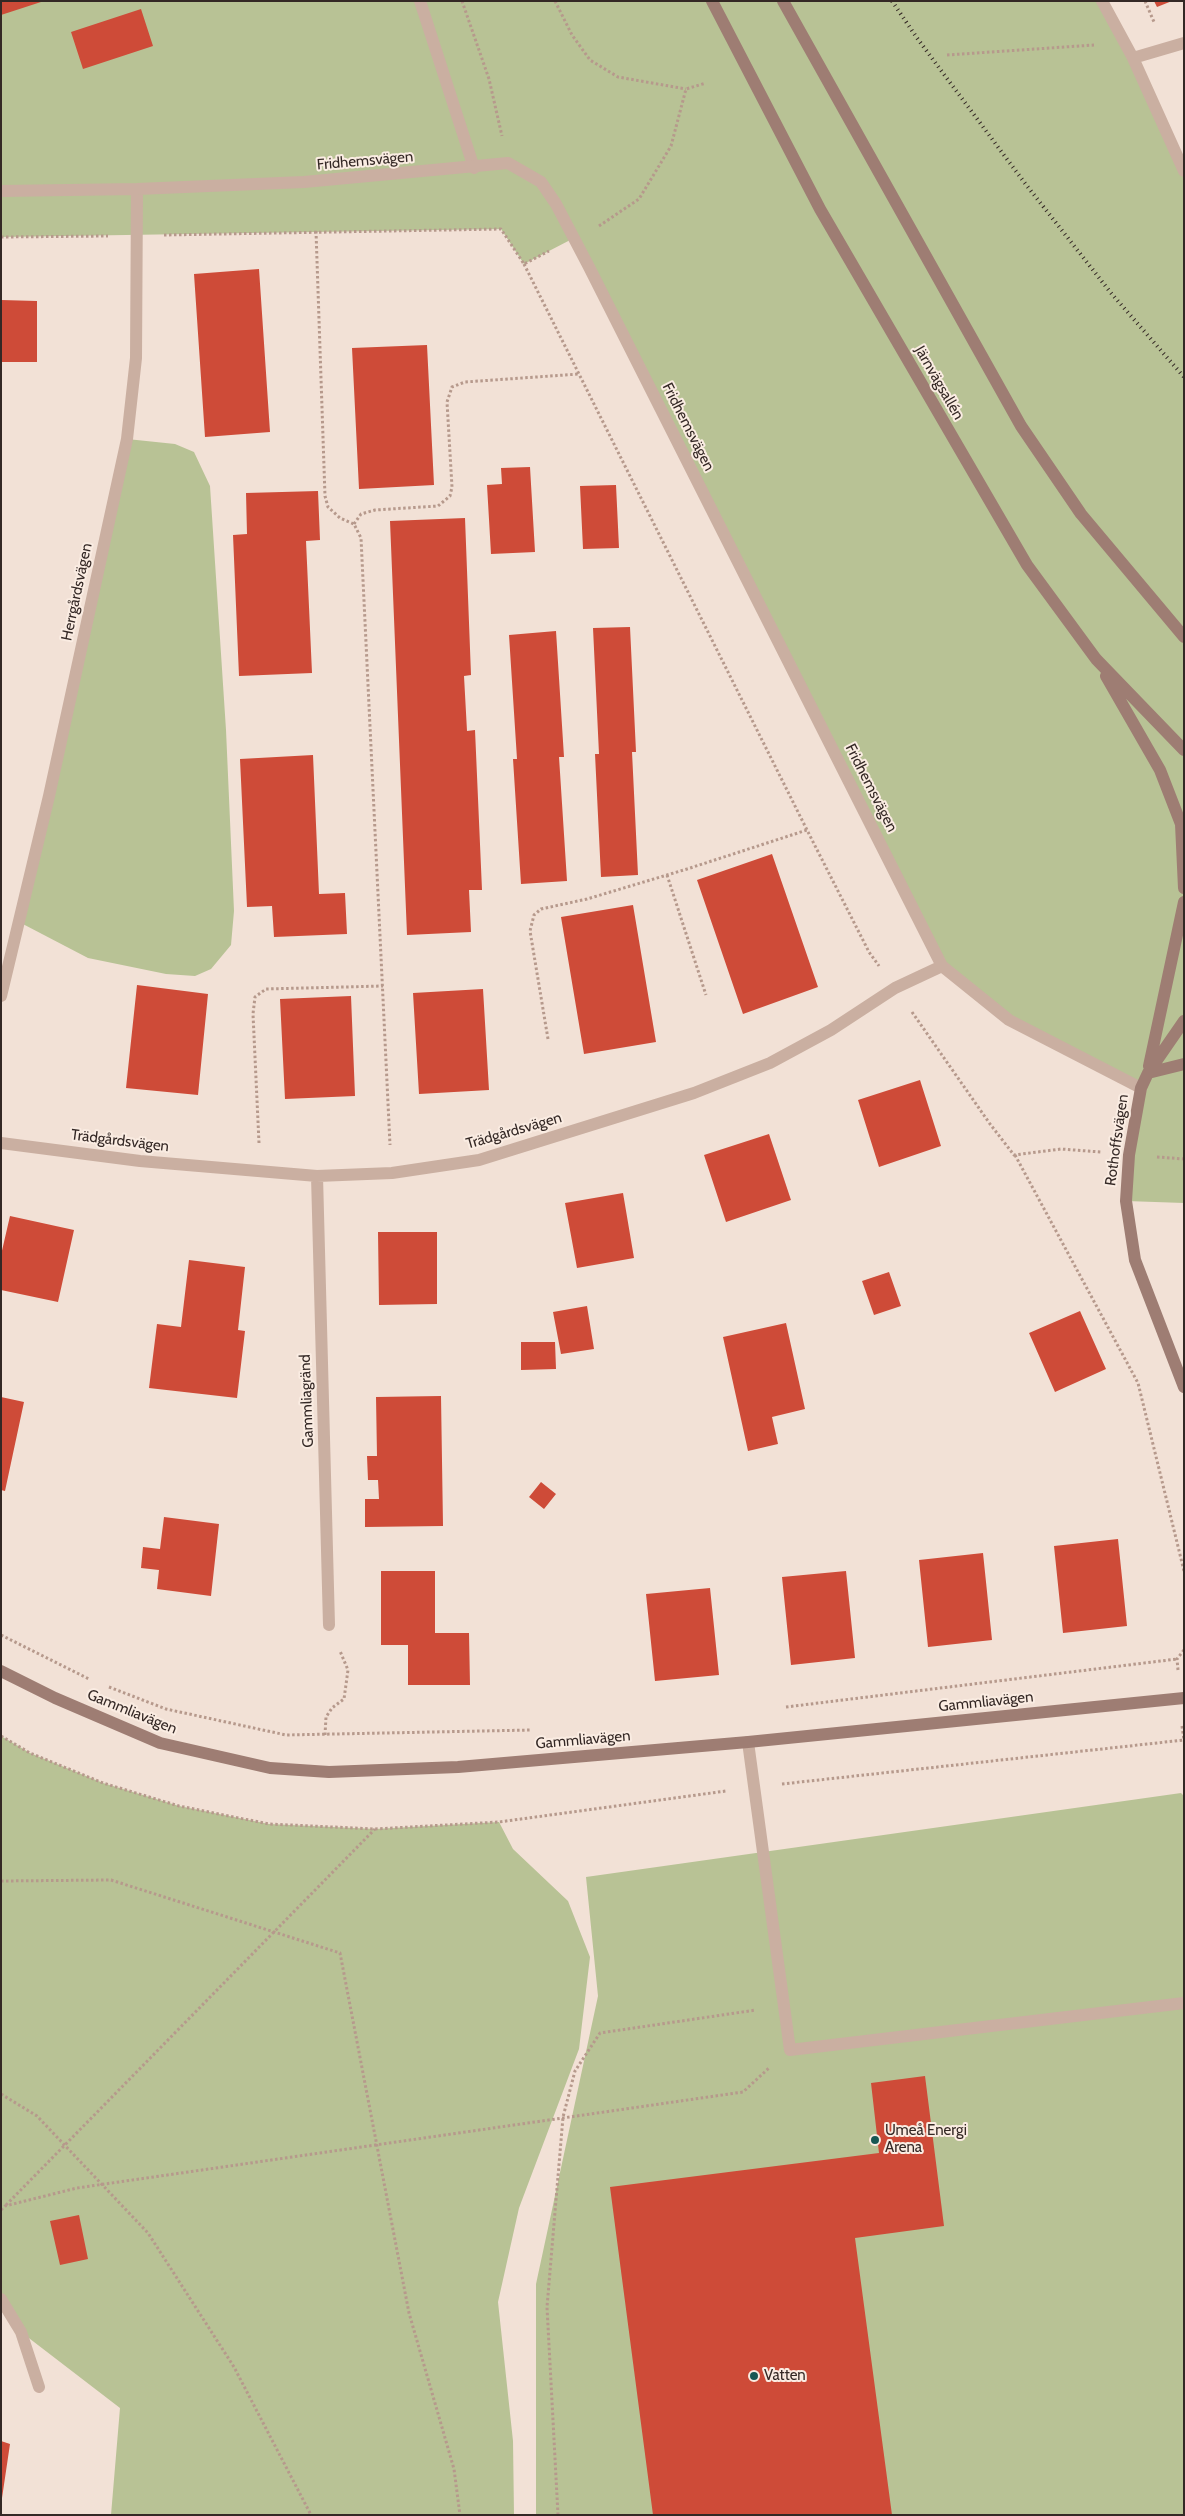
<!DOCTYPE html>
<html>
<head>
<meta charset="utf-8">
<style>
  body { margin:0 }
  #map { position:relative; width:1185px; height:2516px; overflow:hidden; background:#f2e1d6; font-family:Cabin,sans-serif }
  canvas { display:block }
  .frame { position:absolute; inset:0; border:2px solid #342825; pointer-events:none }
</style>
</head>
<body>
<div id="map">
<canvas width="1185" height="2516"></canvas>
<div class="frame"></div>
</div>
<script>
const context = document.querySelector('canvas').getContext('2d');
context.lineJoin = 'round';
function fill(path, color) {
  context.fillStyle = color;
  context.fill(path, 'evenodd');
}
function toPath(rows) {
  const path = new Path2D();
  for (const r of rows) {
    path.moveTo(r[0], r[1]);
    for (let i = 2; i < r.length; i += 2) path.lineTo(r[i], r[i + 1]);
  }
  return path;
}
function trace(path, color, width, dash) {
  context.strokeStyle = color;
  context.lineWidth = width;
  context.lineCap = dash ? 'butt' : 'round';
  context.setLineDash(dash || []);
  context.stroke(path);
}
function label(font, color, halo, rows, align = 'center') {
  context.font = font + ' Cabin,sans-serif';
  context.lineWidth = 4;
  context.setLineDash([]);
  context.textBaseline = 'middle';
  context.strokeStyle = halo;
  context.fillStyle = color;
  for (const [text, x, y, turn = 0] of rows) {
    context.save();
    context.translate(x, y);
    context.rotate((+turn || 0) * Math.PI / 180);
    context.textAlign = isNaN(turn) ? turn : align;
    if (halo) context.strokeText(text, 0, 0);
    context.fillText(text, 0, 0);
    context.restore();
  }
}
fill(toPath([
  [1,1,1102,1,1184,171,1184,1203,1126,1201,1141,1088,1009,1020,942,966,574,238,524,264,501,229,1,237],
  [127,439,175,444,194,452,210,486,226,730,234,911,231,945,211,969,195,976,166,974,88,958,19,922],
  [1,1736,30,1753,103,1783,179,1806,269,1824,375,1829,499,1822,513,1849,568,1901,590,1957,579,2049,519,2208,498,2302,513,2441,514,2515,111,2515,120,2408,21,2332,1,2299],
  [1181,1793,1184,1796,1184,2515,536,2515,536,2284,598,1996,586,1877]
]), '#b8c295');
fill(toPath([
  [1,1,41,1,41,2,1,15],
  [1154,1,1172,1,1157,7],
  [141,9,153,46,83,69,71,32],
  [259,269,270,432,205,437,194,274],
  [1,300,37,301,37,362,1,362],
  [427,345,434,485,359,489,352,348],
  [530,467,535,552,491,554,487,485,502,484,501,468],
  [616,485,619,548,583,549,580,486],
  [318,491,320,540,306,541,312,673,239,676,233,535,247,534,246,493],
  [465,518,471,675,464,676,467,731,475,730,482,890,469,890,471,932,407,935,390,521],
  [630,627,636,752,632,752,638,875,601,877,595,754,599,754,593,628],
  [556,631,564,757,559,757,567,881,521,884,513,759,517,759,509,635],
  [313,755,319,894,345,893,347,934,274,937,272,906,247,907,240,759],
  [772,854,818,987,743,1014,697,880],
  [633,905,656,1042,584,1054,561,917],
  [137,985,208,994,198,1095,126,1088],
  [483,989,489,1090,419,1094,413,993],
  [351,996,355,1096,285,1099,280,999],
  [920,1080,941,1146,879,1167,858,1100],
  [769,1134,791,1200,726,1222,704,1155],
  [623,1193,634,1258,577,1268,565,1203],
  [10,1216,74,1230,58,1302,1,1290,1,1255],
  [378,1232,437,1232,437,1304,379,1305],
  [189,1260,245,1267,238,1330,245,1331,237,1398,149,1388,157,1324,181,1327],
  [889,1272,901,1306,874,1315,862,1281],
  [587,1306,594,1349,561,1354,553,1312],
  [1080,1311,1106,1369,1055,1392,1029,1333],
  [786,1323,805,1409,772,1417,778,1444,748,1451,723,1337],
  [521,1342,555,1342,556,1369,521,1370],
  [441,1396,443,1526,365,1527,365,1499,379,1499,378,1480,368,1480,367,1456,377,1456,376,1397],
  [1,1397,24,1402,5,1491,1,1490],
  [541,1482,556,1494,544,1509,529,1497],
  [164,1517,219,1524,211,1596,157,1589,159,1570,141,1568,143,1547,160,1549],
  [1118,1539,1127,1626,1063,1633,1054,1546],
  [983,1553,992,1640,928,1647,919,1560],
  [381,1571,435,1571,435,1633,469,1633,470,1685,408,1685,408,1645,381,1645],
  [846,1571,855,1658,791,1665,782,1577],
  [710,1588,719,1675,655,1681,646,1594],
  [925,2076,944,2226,855,2238,892,2515,653,2515,610,2187,879,2153,871,2083],
  [79,2215,88,2259,60,2265,50,2221],
  [1,2441,10,2444,2,2498,1,2497]
]), '#ce4b38');
trace(toPath([
  [462,1,489,79,502,136],
  [555,1,572,35,590,60,618,77,686,89],
  [1145,1,1154,22],
  [947,55,1094,45],
  [599,226,639,199,671,146,686,89,706,83],
  [316,231,325,496,328,507,340,518,354,524,361,538,390,1145],
  [164,235,501,229,524,264,549,251],
  [1,237,108,236],
  [524,264,807,830,869,952,879,966],
  [354,524,361,514,375,510,438,506,450,496,452,487,447,402,452,387,465,382,579,374],
  [667,875,706,995],
  [912,1012,990,1124,1014,1155,1061,1149,1101,1152],
  [548,1039,530,931,534,915,541,909,587,899,687,869,807,830],
  [259,1143,253,1014,255,997,266,989,383,986],
  [1015,1155,1138,1383,1184,1571],
  [1157,1157,1184,1159],
  [1,1635,89,1679],
  [1178,1670,1177,1659,1184,1650],
  [109,1687,166,1709,286,1735,531,1730],
  [786,1707,1177,1659],
  [1182,1726,1184,1740],
  [325,1735,326,1717,332,1708,344,1699,348,1670,340,1651],
  [1,1736,30,1753,103,1783,179,1806,269,1824,375,1829,499,1822,726,1791],
  [782,1784,1184,1740],
  [1,1881,111,1880,340,1953,409,2313,454,2469,460,2515],
  [1,2094,37,2116,148,2233,234,2367,311,2515],
  [6,2205,375,1829],
  [1,2210,5,2206,77,2188,743,2092,770,2067],
  [558,2515,547,2307,563,2117,575,2071,600,2033,756,2010]
]), '#b6998c', 3, [2.5, 2.5]);
trace(toPath([
  [420,1,474,168],
  [748,1742,790,2050,1184,2003],
  [1,2299,21,2332,39,2387]
]), '#caafa1', 12);
trace(toPath([
  [1102,1,1133,58,1184,171],
  [1133,58,1184,43],
  [1,191,137,189,304,182,508,163,541,182,556,204,589,267,942,966,1009,1020,1141,1088],
  [1,996,49,796,127,439,136,358,137,189],
  [1,1143,140,1161,317,1176,392,1173,479,1160,694,1093,770,1063,831,1030,895,988,942,966],
  [317,1176,329,1625]
]), '#caafa1', 12);
trace(toPath([
  [712,1,820,209,1027,565,1096,659,1184,750],
  [783,1,1021,426,1081,514,1184,637],
  [1106,676,1160,770,1181,824,1184,888],
  [1184,1021,1148,1073,1141,1088,1129,1155,1126,1201,1135,1260,1184,1387],
  [1149,1066,1184,902],
  [1148,1073,1184,1064],
  [1,1671,55,1698,160,1743,270,1768,329,1772,458,1767,748,1742,1184,1698]
]), '#9e7d73', 12);
trace(toPath([
  [892,1,917,38,1024,182,1111,293,1184,377]
]), '#342825', 4, [1, 4]);
for (const [x, y, r, color] of [
  [875,2140,5,"#185854"],
  [754,2376,5,"#185854"]
]) {
  const dot = new Path2D();
  dot.arc(x, y, r, 0, 2 * Math.PI);
  context.fillStyle = color;
  context.fill(dot);
  trace(dot, '#faece2', 2);
}
label('15px', '#342825', '#faece2', [
  ["Fridhemsvägen",365,161,-5],
  ["Järnvägsallén",939,383,60],
  ["Fridhemsvägen",688,427,63],
  ["Herrgårdsvägen",77,592,-78],
  ["Fridhemsvägen",871,788,63],
  ["Trädgårdsvägen",514,1131,-16],
  ["Rothoffsvägen",1117,1140,-82],
  ["Trädgårdsvägen",120,1141,7],
  ["Gammliagränd",307,1401,-92],
  ["Gammliavägen",986,1702,-6],
  ["Gammliavägen",132,1712,22],
  ["Gammliavägen",583,1740,-5]
]);
label('15px', '#342825', '#faece2', [
  ["Umeå Energi",885,2131],
  ["Arena",885,2148],
  ["Vatten",764,2376]
], 'left');
</script>
</body>
</html>
